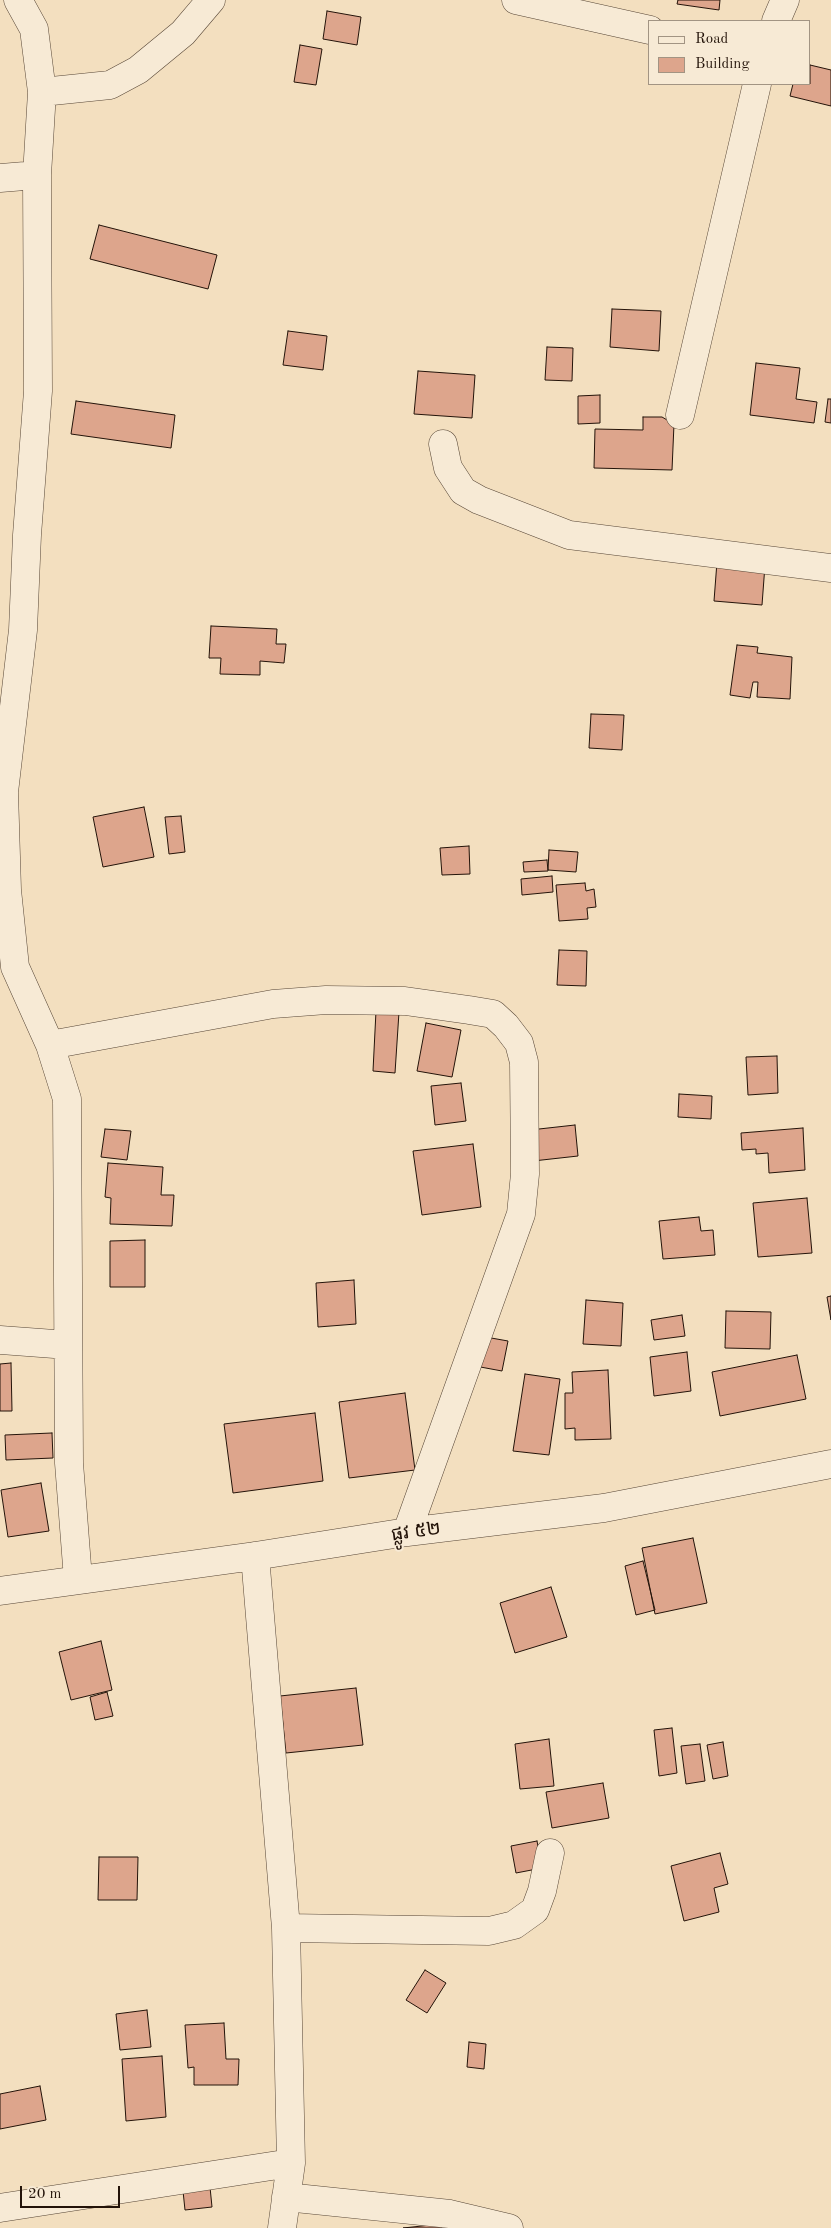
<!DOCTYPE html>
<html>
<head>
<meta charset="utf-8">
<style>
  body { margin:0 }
  #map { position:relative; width:831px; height:2228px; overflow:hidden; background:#f3dfbf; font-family:"Old Standard TT",serif }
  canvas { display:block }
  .legend { position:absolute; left:648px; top:20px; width:162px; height:65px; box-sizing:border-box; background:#f7ead5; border:1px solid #a29483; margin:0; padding:6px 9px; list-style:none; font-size:15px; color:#231309 }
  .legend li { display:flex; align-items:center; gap:10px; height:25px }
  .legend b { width:25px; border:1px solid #a29483 }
  .scale { position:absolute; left:20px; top:2186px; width:100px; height:22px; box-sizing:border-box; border:2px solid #231309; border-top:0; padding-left:6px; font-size:15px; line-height:18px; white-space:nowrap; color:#231309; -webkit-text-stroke:4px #f7ead5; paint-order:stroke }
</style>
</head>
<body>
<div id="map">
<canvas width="831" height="2228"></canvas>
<ul class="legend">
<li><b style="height:6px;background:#f7ead5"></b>Road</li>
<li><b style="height:14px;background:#dda58c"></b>Building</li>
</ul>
<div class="scale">20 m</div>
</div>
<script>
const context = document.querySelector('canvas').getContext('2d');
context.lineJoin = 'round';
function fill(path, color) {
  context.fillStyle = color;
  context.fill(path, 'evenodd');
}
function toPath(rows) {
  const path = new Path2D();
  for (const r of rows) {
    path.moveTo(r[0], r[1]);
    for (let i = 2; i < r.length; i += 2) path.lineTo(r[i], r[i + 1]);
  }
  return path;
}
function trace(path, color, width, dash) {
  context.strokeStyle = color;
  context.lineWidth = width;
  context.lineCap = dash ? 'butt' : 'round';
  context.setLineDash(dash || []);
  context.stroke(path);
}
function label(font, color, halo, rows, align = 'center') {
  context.font = font + ' "Old Standard TT","Noto Sans Khmer",serif';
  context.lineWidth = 4;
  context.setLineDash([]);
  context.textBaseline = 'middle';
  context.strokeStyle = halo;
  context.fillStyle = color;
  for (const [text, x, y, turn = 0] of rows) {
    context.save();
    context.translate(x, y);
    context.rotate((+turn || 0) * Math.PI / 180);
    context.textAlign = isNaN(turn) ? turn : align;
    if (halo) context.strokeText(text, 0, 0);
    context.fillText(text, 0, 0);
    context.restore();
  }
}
const building = toPath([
  [678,0,720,0,719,10,677,4,678,0],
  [327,11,361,17,357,45,323,39,327,11],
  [300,45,322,49,316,85,294,82,300,45],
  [810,65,831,70,831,106,790,96,793,84,810,84,810,65],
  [99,225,217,255,208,289,90,259,99,225],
  [612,309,661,311,659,351,610,347,612,309],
  [288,331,327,336,323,370,283,365,288,331],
  [547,347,573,348,572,381,545,380,547,347],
  [756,363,800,368,796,399,817,402,814,423,750,415,756,363],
  [418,371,475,375,472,418,414,414,418,371],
  [600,395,600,423,578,424,578,396,600,395],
  [828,399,831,399,831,423,825,422,828,399],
  [76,401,175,415,171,448,71,434,76,401],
  [643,417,662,417,674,424,672,470,594,468,595,429,643,430,643,417],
  [717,562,765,565,762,605,714,601,717,562],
  [211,626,277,629,276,644,286,644,284,663,260,661,260,675,220,674,221,658,209,658,211,626],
  [737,645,758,647,757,653,792,657,790,699,757,697,758,682,753,682,750,698,730,695,737,645],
  [591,714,624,715,622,750,589,748,591,714],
  [144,807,154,857,103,867,93,817,144,807],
  [181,816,185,852,169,854,165,817,181,816],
  [469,846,470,874,442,875,440,848,469,846],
  [549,850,578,852,576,872,548,870,549,850],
  [547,860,548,871,524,872,523,862,547,860],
  [552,876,553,892,522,895,521,879,552,876],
  [585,883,586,891,594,889,596,907,587,908,588,919,559,921,556,885,585,883],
  [559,950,587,951,586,986,557,985,559,950],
  [376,1011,399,1012,395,1073,373,1071,376,1011],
  [426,1023,461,1030,452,1077,417,1071,426,1023],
  [777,1056,778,1093,748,1095,746,1057,777,1056],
  [461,1083,466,1121,435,1125,431,1086,461,1083],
  [679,1094,712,1096,711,1119,678,1117,679,1094],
  [575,1125,578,1156,533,1161,530,1130,575,1125],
  [803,1128,805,1170,769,1173,768,1153,756,1154,756,1149,742,1150,741,1133,803,1128],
  [105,1129,131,1131,127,1160,101,1157,105,1129],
  [473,1144,481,1207,422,1215,413,1151,473,1144],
  [108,1163,163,1167,161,1195,174,1195,172,1226,110,1224,111,1198,105,1197,108,1163],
  [807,1198,812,1253,758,1257,753,1203,807,1198],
  [699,1217,701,1231,713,1230,715,1255,663,1259,659,1221,699,1217],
  [145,1240,145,1287,110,1287,110,1241,145,1240],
  [354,1280,356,1324,318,1327,316,1283,354,1280],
  [831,1296,831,1320,827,1297,831,1296],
  [586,1300,623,1303,621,1346,583,1344,586,1300],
  [726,1311,771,1312,770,1349,725,1348,726,1311],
  [682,1315,685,1336,654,1340,651,1320,682,1315],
  [480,1336,508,1341,502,1371,475,1366,480,1336],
  [687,1352,691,1391,654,1396,650,1357,687,1352],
  [797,1355,806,1399,720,1416,712,1372,797,1355],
  [11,1363,12,1411,0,1411,0,1364,11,1363],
  [608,1370,611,1439,575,1440,575,1428,565,1429,565,1393,573,1393,572,1372,608,1370],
  [525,1374,560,1379,549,1455,513,1451,525,1374],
  [405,1393,415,1470,349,1478,339,1402,405,1393],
  [315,1413,323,1481,233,1493,224,1424,315,1413],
  [52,1433,53,1458,6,1460,5,1435,52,1433],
  [41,1483,49,1531,8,1537,1,1490,41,1483],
  [693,1538,707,1603,655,1614,642,1548,693,1538],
  [643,1561,655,1610,636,1615,625,1566,643,1561],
  [551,1587,567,1637,515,1653,500,1603,551,1587],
  [101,1641,112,1690,71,1700,59,1652,101,1641],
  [356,1688,363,1745,286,1753,280,1696,356,1688],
  [107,1692,113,1716,95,1720,90,1697,107,1692],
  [672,1728,677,1773,659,1776,654,1730,672,1728],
  [549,1739,554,1786,520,1789,515,1744,549,1739],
  [723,1742,728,1776,713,1779,707,1745,723,1742],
  [700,1744,705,1781,686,1784,681,1746,700,1744],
  [603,1783,609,1818,552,1828,546,1792,603,1783],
  [537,1841,542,1868,516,1873,511,1846,537,1841],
  [720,1853,728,1884,714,1888,719,1912,684,1921,671,1866,720,1853],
  [99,1857,138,1857,137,1900,98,1900,99,1857],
  [425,1970,446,1983,427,2013,406,2000,425,1970],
  [147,2010,151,2047,120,2050,116,2014,147,2010],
  [224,2023,226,2059,239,2059,238,2085,194,2085,194,2067,188,2068,185,2025,224,2023],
  [469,2042,486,2044,484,2069,467,2067,469,2042],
  [162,2056,166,2117,126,2121,122,2059,162,2056],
  [40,2086,46,2120,0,2129,0,2094,40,2086],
  [210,2187,212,2207,185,2210,183,2191,210,2187],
  [441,2224,442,2228,403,2228,441,2224]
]);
fill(building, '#dda58c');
trace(building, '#231309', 1);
const minor = toPath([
  [18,0,34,29,42,92,37,175,38,391,27,535,23,630,4,792,7,890,15,967,50,1045,67,1099,69,1463,78,1579],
  [516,0,650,30],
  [776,21,785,0],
  [42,92,110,85,138,70,183,33,211,0],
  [0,178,37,175],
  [680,415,757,84],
  [443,444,448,468,463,491,479,500,569,535,831,568],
  [50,1045,273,1004,326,1000,405,1001,469,1010,493,1014,506,1026,519,1043,524,1062,525,1174,521,1214,407,1532],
  [0,1340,68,1345],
  [255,1556,286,1928,291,2163,282,2228],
  [0,1591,255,1556,407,1532,604,1508,831,1464],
  [286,1928,489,1931,514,1925,535,1910,542,1891,550,1853],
  [286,2197,450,2214,509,2228],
  [0,2208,291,2163]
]);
trace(minor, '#574636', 29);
trace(minor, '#f7ead5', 28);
label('19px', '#231309', '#f7ead5', [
  ["ផ្លូវ ៥២",416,1532,-8]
]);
</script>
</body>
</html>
